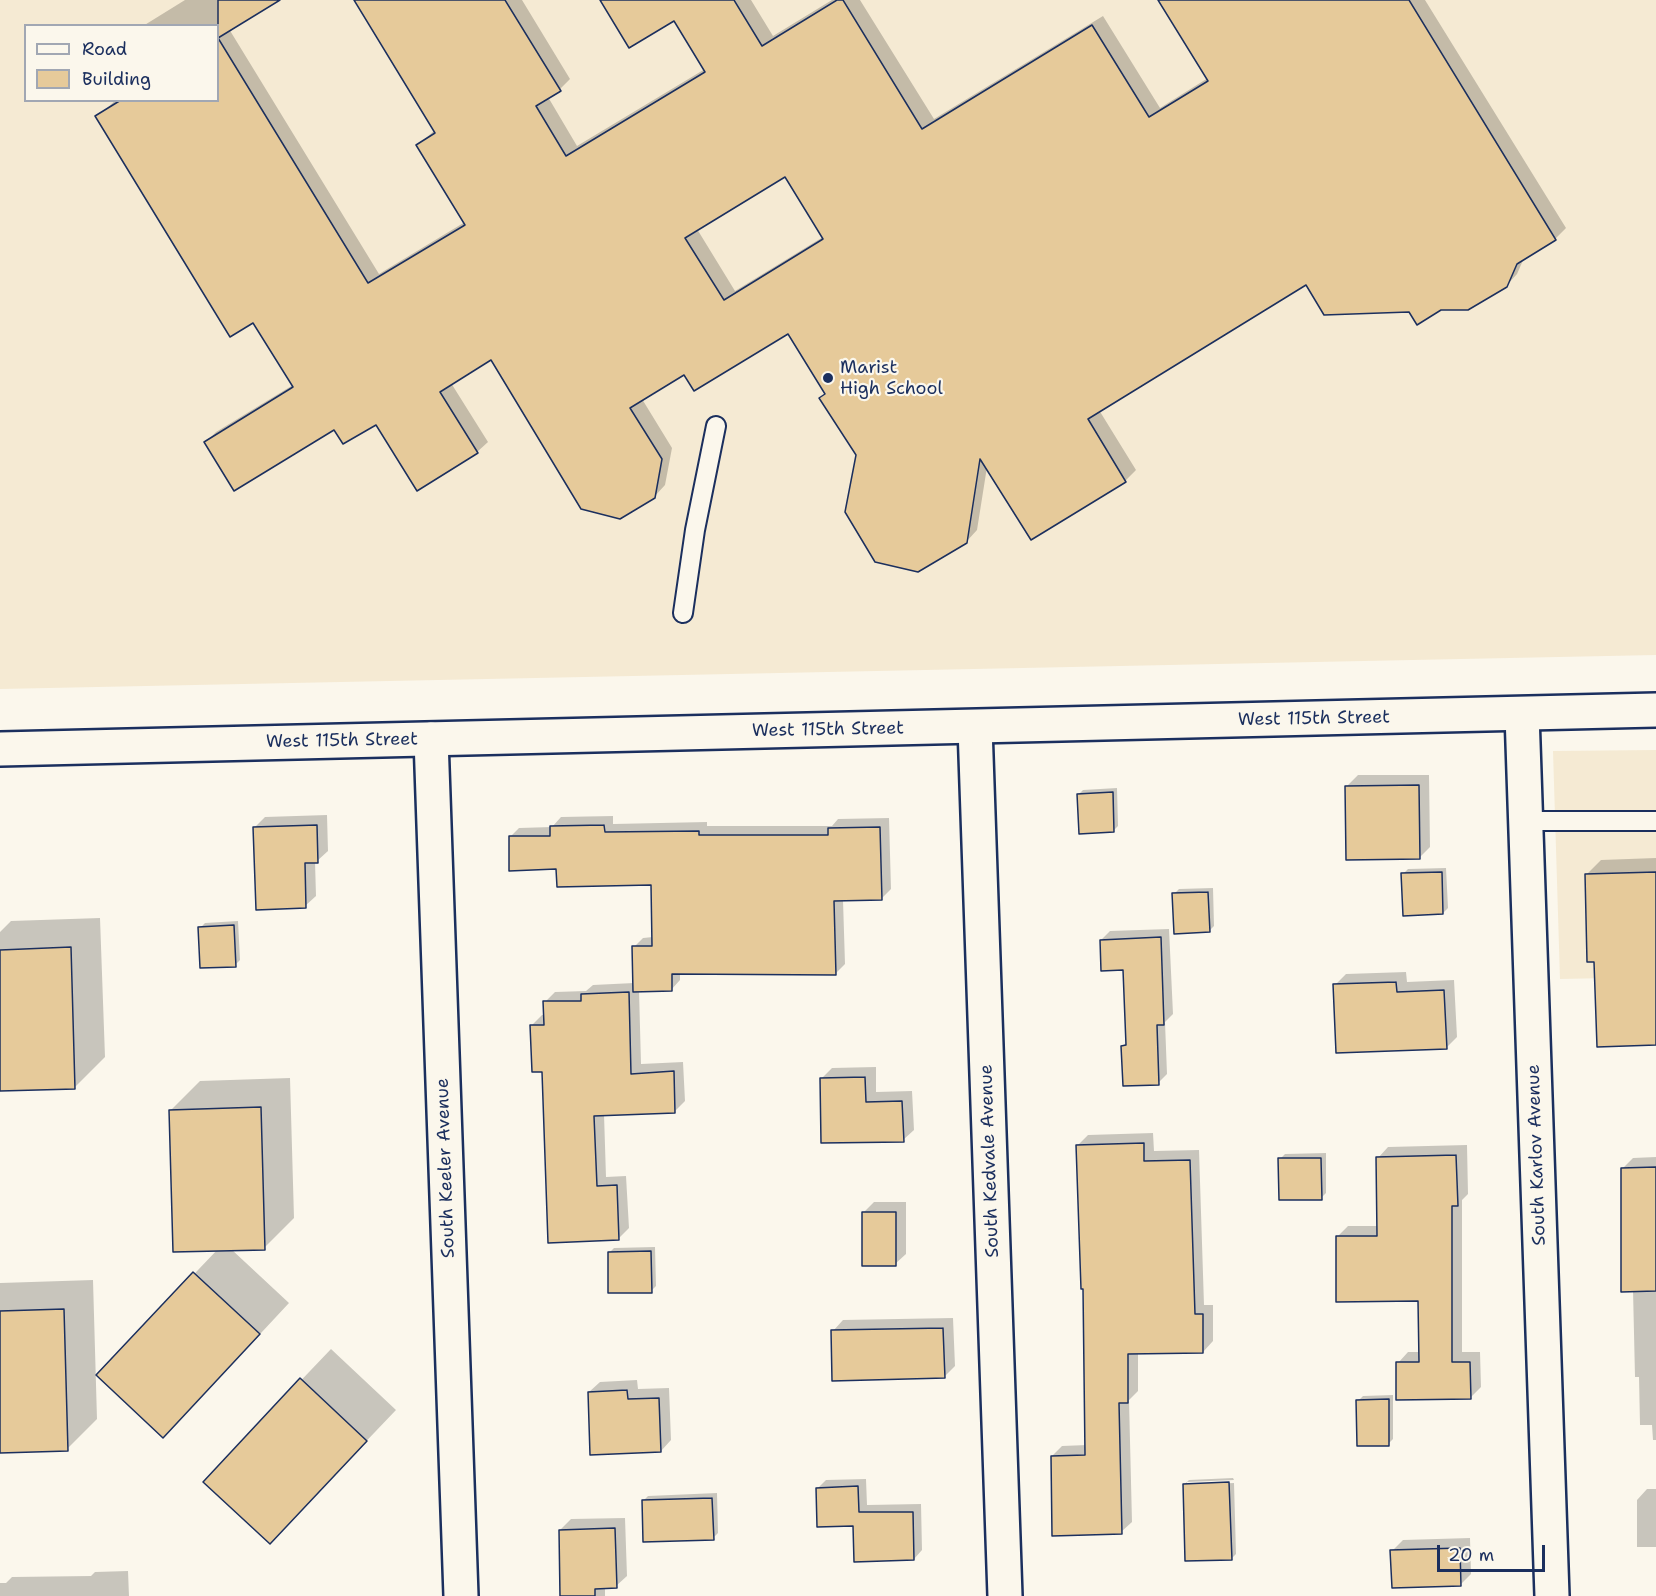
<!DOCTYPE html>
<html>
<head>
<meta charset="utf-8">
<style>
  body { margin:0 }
  #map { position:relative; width:1656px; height:1596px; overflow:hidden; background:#fbf7ec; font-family:"Shantell Sans",sans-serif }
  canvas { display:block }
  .legend { position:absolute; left:24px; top:24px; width:195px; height:78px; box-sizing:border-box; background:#fbf7ec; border:2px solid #a1a7b3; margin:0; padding:8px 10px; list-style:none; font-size:18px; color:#1b2f5e }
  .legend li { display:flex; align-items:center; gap:12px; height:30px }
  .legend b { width:30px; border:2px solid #a1a7b3 }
  .scale { position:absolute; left:1437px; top:1545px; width:108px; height:27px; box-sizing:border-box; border:3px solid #1b2f5e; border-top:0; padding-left:8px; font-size:18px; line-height:21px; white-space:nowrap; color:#1b2f5e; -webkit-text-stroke:4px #fbf7ec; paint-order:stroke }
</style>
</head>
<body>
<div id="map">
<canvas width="1656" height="1596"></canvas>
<ul class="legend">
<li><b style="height:8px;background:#fbf7ec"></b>Road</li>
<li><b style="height:16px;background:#e6ca9a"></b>Building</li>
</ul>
<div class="scale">20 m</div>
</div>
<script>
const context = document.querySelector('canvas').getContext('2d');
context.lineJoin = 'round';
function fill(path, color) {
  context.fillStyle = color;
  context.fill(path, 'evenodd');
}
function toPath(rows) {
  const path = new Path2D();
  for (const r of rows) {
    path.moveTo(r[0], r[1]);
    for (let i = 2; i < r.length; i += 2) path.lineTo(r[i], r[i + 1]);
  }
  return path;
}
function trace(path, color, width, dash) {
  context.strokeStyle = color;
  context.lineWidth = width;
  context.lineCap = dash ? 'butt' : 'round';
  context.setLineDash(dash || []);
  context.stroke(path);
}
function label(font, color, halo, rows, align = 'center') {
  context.font = font + ' "Shantell Sans",sans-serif';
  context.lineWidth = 4.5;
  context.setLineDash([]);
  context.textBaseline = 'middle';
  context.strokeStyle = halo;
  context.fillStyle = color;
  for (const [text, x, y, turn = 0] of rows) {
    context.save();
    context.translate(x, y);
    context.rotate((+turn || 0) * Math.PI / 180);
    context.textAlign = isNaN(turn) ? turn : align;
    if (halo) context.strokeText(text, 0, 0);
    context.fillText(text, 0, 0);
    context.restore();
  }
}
fill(toPath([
  [0,0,1656,0,1656,655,0,689],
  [26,26,218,26,218,100,26,100],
  [1656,750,1656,977,1560,979,1553,751]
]), '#f5ead3');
fill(toPath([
  [185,0,277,0,229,29,379,274,465,222,418,145,435,130,355,0,522,0,570,79,560,89,548,97,577,146,705,69,674,18,602,0,751,0,773,36,832,0,860,0,934,119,1103,16,1160,108,1208,78,1173,0,1425,0,1566,228,1555,239,1524,258,1517,274,1506,286,1410,311,1306,283,1099,410,1136,470,1125,481,987,467,977,530,966,542,857,454,826,393,789,332,684,373,642,399,672,448,665,485,654,497,491,358,451,383,488,442,477,452,376,423,206,442,216,432,293,385,253,321,97,117,116,100,218,100,218,26,143,26],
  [785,175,823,237,735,291,697,229],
  [1358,775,1429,775,1430,847,1419,858,1347,786],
  [1117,788,1118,826,1113,831,1078,795,1083,790],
  [327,815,328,851,317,861,315,861,316,896,305,906,254,828,265,817],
  [613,816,613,824,707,822,707,826,832,826,838,819,889,818,891,889,881,899,843,900,845,964,836,973,680,972,680,980,671,990,639,990,641,1064,683,1062,685,1101,675,1111,604,1114,606,1177,626,1176,629,1228,619,1238,543,1070,532,1025,542,1015,545,1015,545,1002,555,992,586,991,593,985,634,983,634,947,643,938,653,937,652,884,558,868,510,837,519,828,552,827,561,817],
  [1656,858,1656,1043,1586,875,1601,860],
  [1446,868,1448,908,1443,913,1403,874,1408,869],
  [1213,888,1214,926,1209,931,1174,894,1179,889],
  [100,918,105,1057,75,1087,0,1090,0,932,11,921],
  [238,921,240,960,235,965,200,928,205,923],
  [1169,929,1173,1014,1165,1022,1167,1074,1158,1083,1123,1046,1127,1042,1124,969,1101,940,1110,931],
  [1406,972,1407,982,1454,980,1457,1037,1446,1048,1335,985,1346,974],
  [876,1067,876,1092,912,1091,914,1130,903,1140,821,1079,832,1068],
  [290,1078,294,1218,264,1248,231,1249,289,1303,193,1406,98,1375,218,1249,170,1111,200,1081],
  [1153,1133,1154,1151,1199,1150,1204,1305,1213,1305,1213,1341,1203,1352,1138,1353,1138,1391,1129,1400,1132,1522,1121,1532,1052,1456,1062,1446,1087,1445,1085,1288,1078,1145,1088,1135],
  [1467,1145,1468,1194,1462,1200,1462,1352,1480,1352,1481,1387,1470,1398,1398,1363,1408,1352,1420,1352,1419,1300,1337,1237,1348,1226,1379,1226,1378,1158,1388,1147],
  [1326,1153,1326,1193,1321,1198,1280,1159,1285,1154],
  [1656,1157,1656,1440,1653,1440,1652,1425,1640,1425,1639,1377,1635,1377,1633,1290,1622,1169,1633,1158],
  [874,1202,906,1202,906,1254,895,1264,863,1213],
  [655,1247,656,1286,651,1291,609,1253,614,1248],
  [93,1280,97,1419,67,1449,0,1452,0,1283],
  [953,1318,955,1366,944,1377,833,1331,843,1320],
  [331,1349,396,1410,270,1542,205,1481],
  [637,1380,638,1389,669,1388,671,1440,661,1451,589,1392,600,1382],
  [1393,1395,1393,1439,1388,1444,1358,1401,1363,1396],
  [1233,1478,1234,1480,1187,1482,1187,1485,1234,1483,1236,1554,1231,1559,1184,1485,1189,1480],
  [866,1479,867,1505,921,1504,922,1550,914,1559,854,1524,818,1488,826,1480],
  [1647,1489,1656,1489,1656,1547,1637,1547,1637,1500],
  [717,1493,718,1533,713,1538,643,1501,648,1496],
  [625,1518,627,1576,616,1586,605,1587,605,1596,562,1596,560,1530,571,1519],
  [1470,1538,1471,1574,1461,1584,1392,1551,1403,1540],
  [128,1571,129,1596,0,1596,0,1583,6,1583,12,1577,91,1576,95,1572]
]), '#0003');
const building = toPath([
  [218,0,280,0,218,38,368,283,465,225,416,145,435,133,354,0,505,0,561,91,536,106,566,156,705,72,674,21,629,48,600,0,734,0,762,46,837,0,843,0,922,129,1092,25,1149,117,1208,81,1158,0,1409,0,1556,240,1517,264,1507,287,1468,310,1441,310,1417,325,1409,312,1324,315,1306,285,1088,419,1126,482,1031,540,980,459,967,543,918,572,875,562,845,512,856,455,819,398,825,394,788,334,694,391,684,375,630,408,662,459,655,498,620,519,581,509,491,360,440,392,478,453,417,491,376,425,343,444,334,430,234,491,204,442,293,387,253,323,230,337,95,116,121,100,218,100,218,0],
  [785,177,823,239,724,300,685,238,785,177],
  [1419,785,1420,859,1346,860,1345,786,1419,785],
  [1113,792,1114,832,1079,834,1077,794,1113,792],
  [317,825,318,863,305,863,306,908,256,910,253,827,317,825],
  [604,825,605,832,699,831,699,835,828,835,828,828,880,827,882,900,834,901,836,975,672,974,672,991,633,992,632,946,652,946,651,885,557,887,556,869,509,871,509,836,550,836,550,826,604,825],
  [1442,872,1443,914,1403,916,1401,873,1442,872],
  [1656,872,1656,1045,1597,1047,1594,962,1587,962,1585,874,1656,872],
  [1208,892,1210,932,1174,934,1172,893,1208,892],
  [234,925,236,967,200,968,198,927,234,925],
  [1161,937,1164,1025,1157,1025,1159,1085,1123,1086,1121,1046,1126,1045,1123,970,1101,971,1100,940,1161,937],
  [71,947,75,1089,0,1091,0,950,71,947],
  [1396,982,1397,992,1444,990,1447,1049,1336,1053,1333,984,1396,982],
  [629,992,631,1074,674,1071,675,1113,594,1116,597,1186,617,1185,619,1240,548,1243,542,1072,532,1072,530,1025,544,1025,543,1001,581,1001,581,994,629,992],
  [865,1077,866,1102,902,1101,904,1142,821,1143,820,1078,865,1077],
  [261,1107,265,1250,173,1252,169,1110,261,1107],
  [1144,1143,1144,1161,1190,1160,1195,1314,1203,1314,1203,1353,1128,1354,1128,1403,1119,1403,1122,1534,1052,1536,1051,1456,1085,1455,1083,1289,1081,1289,1076,1145,1144,1143],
  [1456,1155,1458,1206,1452,1206,1452,1362,1470,1362,1471,1399,1396,1400,1396,1362,1419,1362,1418,1301,1336,1302,1336,1236,1377,1236,1376,1157,1456,1155],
  [1278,1158,1321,1158,1322,1200,1279,1200,1278,1158],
  [1656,1167,1656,1291,1621,1292,1621,1168,1656,1167],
  [862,1212,896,1212,896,1266,862,1266,862,1212],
  [651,1251,652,1293,608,1293,608,1252,651,1251],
  [193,1272,260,1334,163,1438,96,1375,193,1272],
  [64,1309,68,1451,0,1453,0,1311,64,1309],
  [943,1328,945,1378,832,1381,831,1330,943,1328],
  [300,1378,367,1441,270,1544,203,1482,300,1378],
  [627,1390,628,1399,659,1398,661,1452,590,1455,588,1392,627,1390],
  [1389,1399,1389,1446,1357,1446,1356,1400,1389,1399],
  [1229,1482,1232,1560,1185,1561,1183,1484,1229,1482],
  [858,1486,859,1512,913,1512,914,1560,854,1562,853,1526,817,1527,816,1488,858,1486],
  [712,1498,714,1540,643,1542,642,1500,712,1498],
  [615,1528,617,1588,595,1589,595,1596,560,1596,559,1530,615,1528],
  [1460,1548,1461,1586,1392,1588,1390,1550,1460,1548]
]);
fill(building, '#e6ca9a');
trace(building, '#1b2f5e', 1.5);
const service = toPath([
  [683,613,695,530,716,426],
  [1525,821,1656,821]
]);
const minor = toPath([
  [1522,714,1552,1596],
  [975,727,1005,1596],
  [431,739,461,1596]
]);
const tertiary = toPath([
  [0,749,1656,710]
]);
trace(service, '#1b2f5e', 22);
trace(minor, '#1b2f5e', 38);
trace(tertiary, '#1b2f5e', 38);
trace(service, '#fbf7ec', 18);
trace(minor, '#fbf7ec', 33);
trace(tertiary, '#fbf7ec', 33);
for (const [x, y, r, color] of [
  [828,378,6,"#1b2f5e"]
]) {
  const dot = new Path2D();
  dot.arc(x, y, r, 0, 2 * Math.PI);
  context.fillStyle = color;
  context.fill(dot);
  trace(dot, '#fbf7ec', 2);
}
label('18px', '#1b2f5e', '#fbf7ec', [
  ["Marist",840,368],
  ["High School",840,389]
], 'left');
label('18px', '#1b2f5e', '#fbf7ec', [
  ["West 115th Street",1314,719,-1],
  ["West 115th Street",828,730,-1],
  ["West 115th Street",342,741,-1],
  ["South Karlov Avenue",1537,1155,-92],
  ["South Kedvale Avenue",990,1161,-92],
  ["South Keeler Avenue",446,1168,-92]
]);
</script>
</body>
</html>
